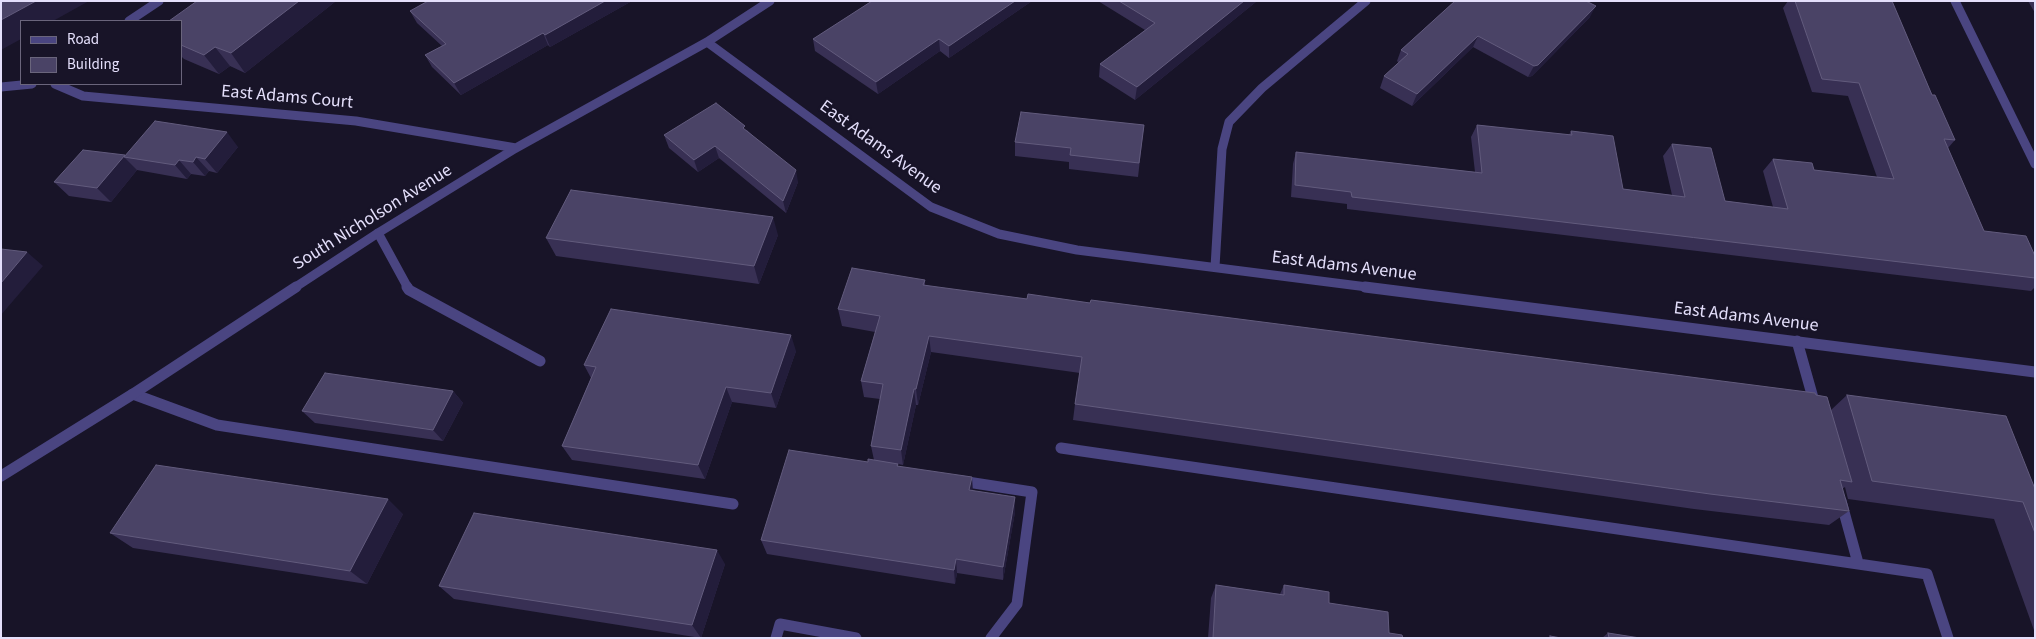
<!DOCTYPE html>
<html>
<head>
<meta charset="utf-8">
<style>
  body { margin:0 }
  #map { position:relative; width:2036px; height:639px; overflow:hidden; background:#181428; font-family:"Source Sans 3",sans-serif }
  canvas { display:block }
  .frame { position:absolute; inset:0; border:2px solid #e4dffb; pointer-events:none }
  .legend { position:absolute; left:20px; top:20px; width:162px; height:65px; box-sizing:border-box; background:#181428; border:1px solid #6a657c; margin:0; padding:6px 9px; list-style:none; font-size:15px; color:#e4dffb }
  .legend li { display:flex; align-items:center; gap:10px; height:25px }
  .legend b { width:25px; border:1px solid #6a657c }
</style>
</head>
<body>
<div id="map">
<canvas width="2036" height="639"></canvas>
<div class="frame"></div>
<ul class="legend">
<li><b style="height:6px;background:#4a4581"></b>Road</li>
<li><b style="height:14px;background:#4a4366"></b>Building</li>
</ul>
</div>
<script>
const context = document.querySelector('canvas').getContext('2d');
context.lineJoin = 'round';
function toPath(rows) {
  const path = new Path2D();
  for (const r of rows) {
    path.moveTo(r[0], r[1]);
    for (let i = 2; i < r.length; i += 2) path.lineTo(r[i], r[i + 1]);
  }
  return path;
}
function trace(path, color, width, dash) {
  context.strokeStyle = color;
  context.lineWidth = width;
  context.lineCap = dash ? 'butt' : 'round';
  context.setLineDash(dash || []);
  context.stroke(path);
}
function fill(path, color) {
  context.fillStyle = color;
  context.fill(path, 'evenodd');
}
function label(font, color, halo, rows, align = 'center') {
  context.font = font + ' "Source Sans 3",sans-serif';
  context.lineWidth = 4.5;
  context.setLineDash([]);
  context.textBaseline = 'middle';
  context.strokeStyle = halo;
  context.fillStyle = color;
  for (const [text, x, y, turn = 0] of rows) {
    context.save();
    context.translate(x, y);
    context.rotate((+turn || 0) * Math.PI / 180);
    context.textAlign = isNaN(turn) ? turn : align;
    if (halo) context.strokeText(text, 0, 0);
    context.fillText(text, 0, 0);
    context.restore();
  }
}
trace(toPath([
  [1,87,32,84],
  [378,233,408,288]
]), '#4a4581', 9);
trace(toPath([
  [407,287,409,290,540,361],
  [1797,341,1815,405],
  [133,394,217,425,733,504],
  [1061,448,1927,574,1948,638],
  [961,481,1032,492,1017,604,991,638],
  [1841,501,1858,563],
  [776,638,780,624,856,638]
]), '#4a4581', 11);
trace(toPath([
  [1955,1,2035,164],
  [129,21,159,1],
  [707,42,931,207,999,234,1077,250,1375,288],
  [55,84,83,96,356,121,516,148],
  [1215,267,1222,149,1229,122,1262,88,1366,1],
  [294,288,378,233,516,148,707,42,770,1]
]), '#4a4581', 9);
trace(toPath([
  [1365,287,2035,372],
  [1,476,133,394,296,287]
]), '#4a4581', 11);
fill(toPath([
  [193,1,336,1,245,73,230,66,219,74,184,59,181,56,181,21,196,2],
  [428,1,632,1,550,47,548,45,461,95,432,67,425,55,442,46,417,23,410,11],
  [872,1,1032,1,949,58,940,51,878,94,815,51,813,39],
  [1098,1,1257,1,1135,100,1099,77,1100,64,1145,30],
  [1455,1,1590,17,1532,76,1528,77,1473,47,1412,106,1380,88,1384,76,1399,63,1397,61,1401,50],
  [1788,1,1892,1,1932,95,1955,140,1948,148,1984,231,2035,256,2035,287,2031,291,1347,209,1347,204,1291,197,1293,164,1296,152,1475,172,1471,137,1477,125,1569,135,1571,131,1623,189,1672,195,1663,156,1672,144,1725,201,1773,207,1763,171,1773,159,1814,170,1877,177,1848,96,1812,92,1783,8],
  [2028,1,2035,1,2035,13],
  [1144,125,1138,177,1069,169,1069,162,1015,156,1015,142],
  [747,130,798,182,786,213,719,158,698,172,669,148,664,135],
  [238,147,217,173,209,171,205,176,191,174,187,179,137,170,111,202,69,196,54,182,125,155],
  [778,235,759,284,556,256,546,238],
  [925,280,925,286,1027,299,1090,303,1816,395,1831,410,1847,395,2035,489,2035,633,1994,519,1848,499,1845,487,1842,489,1849,511,1829,525,1694,509,1073,420,1075,404,1080,373,931,352,918,405,916,405,903,465,898,464,898,466,973,490,1015,512,1003,580,957,573,955,584,767,554,761,540,868,462,874,460,871,446,880,399,864,397,861,381,875,332,842,326,838,309],
  [796,351,776,408,732,402,705,479,572,460,562,446,591,378,584,365],
  [453,391,463,403,443,441,315,423,302,411],
  [403,514,367,584,133,548,110,533],
  [725,564,701,638,454,599,439,586],
  [1216,585,1280,594,1284,585,1329,603,1389,633,1403,638,1208,638,1211,598],
  [1608,633,1640,638,1602,638]
]), '#383054');
fill(toPath([
  [36,1,89,1,53,21,21,21,21,39,1,50,1,20],
  [299,1,336,1,245,73,231,53],
  [605,1,632,1,550,47,545,35],
  [1015,1,1032,1,949,58,949,46],
  [1244,1,1257,1,1135,100,1137,87],
  [1596,6,1590,17,1532,76,1528,77,1534,66],
  [543,33,548,45,461,95,454,83],
  [1478,36,1473,47,1412,106,1417,94],
  [939,39,940,51,878,94,876,82],
  [215,47,230,66,219,74,204,55],
  [227,132,238,147,217,173,205,159],
  [715,146,719,158,698,172,694,160],
  [125,155,124,157,137,170,111,202,97,188],
  [196,157,209,171,205,176,193,162],
  [179,160,191,174,187,179,175,165],
  [796,170,798,182,786,213,783,201],
  [773,217,778,235,759,284,754,266],
  [27,252,43,266,1,315,1,283],
  [791,335,796,351,776,408,771,393],
  [929,336,931,352,918,405,916,389],
  [726,387,732,402,705,479,698,465],
  [914,389,916,405,903,465,901,450],
  [453,391,463,403,443,441,433,430],
  [972,477,973,492,969,490],
  [1015,497,1015,512,1003,580,1003,567],
  [388,499,403,514,367,584,350,571],
  [717,550,725,564,701,638,692,625],
  [956,559,957,573,955,584,954,570]
]), '#231d3b');
const building = toPath([
  [1,1,36,1,1,20,1,1],
  [197,1,299,1,231,53,215,47,204,55,181,45,181,21,169,21,197,1],
  [428,1,605,1,545,35,543,33,454,83,425,55,446,44,410,11,428,1],
  [872,1,1015,1,949,46,939,39,876,82,813,39,872,1],
  [1119,1,1244,1,1137,87,1100,64,1155,23,1119,1],
  [1455,1,1586,1,1596,6,1538,65,1534,66,1478,36,1417,94,1384,76,1408,54,1401,50,1455,1],
  [1795,1,1892,1,1932,95,1935,95,1955,140,1944,139,1984,231,2026,236,2035,256,2035,278,1352,197,1351,192,1295,185,1296,152,1482,173,1477,125,1572,135,1571,131,1613,136,1623,189,1685,197,1672,144,1711,148,1725,201,1788,209,1773,159,1812,163,1814,170,1894,179,1859,83,1822,79,1795,1],
  [716,103,745,126,743,128,796,170,783,201,715,146,694,160,664,135,716,103],
  [1021,112,1144,125,1139,163,1070,155,1071,148,1015,142,1021,112],
  [155,121,227,132,205,159,196,157,193,162,179,160,175,165,124,157,155,121],
  [83,150,125,155,97,188,54,182,83,150],
  [571,190,773,217,754,266,546,238,571,190],
  [1,249,27,252,1,283,1,249],
  [852,268,925,280,923,285,1027,299,1028,294,1090,303,1091,300,1815,393,1816,395,1827,397,1852,482,1840,480,1849,511,1710,494,1075,404,1082,357,929,336,916,389,914,389,901,450,871,446,883,384,861,381,880,316,838,309,852,268],
  [611,309,791,335,771,393,726,387,698,465,562,446,596,367,584,365,611,309],
  [325,373,453,391,433,430,302,411,325,373],
  [1847,395,2006,416,2035,489,2035,533,2023,502,1872,481,1847,395],
  [789,450,868,462,868,459,898,464,897,466,972,477,969,490,1015,497,1003,567,956,559,954,570,761,540,789,450],
  [156,465,388,499,350,571,110,533,156,465],
  [474,513,717,550,692,625,439,586,474,513],
  [1216,585,1284,595,1284,585,1329,592,1329,603,1388,612,1389,633,1402,635,1403,638,1213,638,1216,585],
  [1608,633,1640,638,1609,638,1608,633],
  [1550,636,1561,638,1550,638,1550,636]
]);
fill(building, '#4a4366');
trace(building, '#625b7d', 1);
label('18px', '#e4dffb', '#181428', [
  ["East Adams Court",287,98,5],
  ["East Adams Avenue",880,148,36],
  ["South Nicholson Avenue",373,218,-32],
  ["East Adams Avenue",1344,267,7],
  ["East Adams Avenue",1746,318,7]
]);
</script>
</body>
</html>
